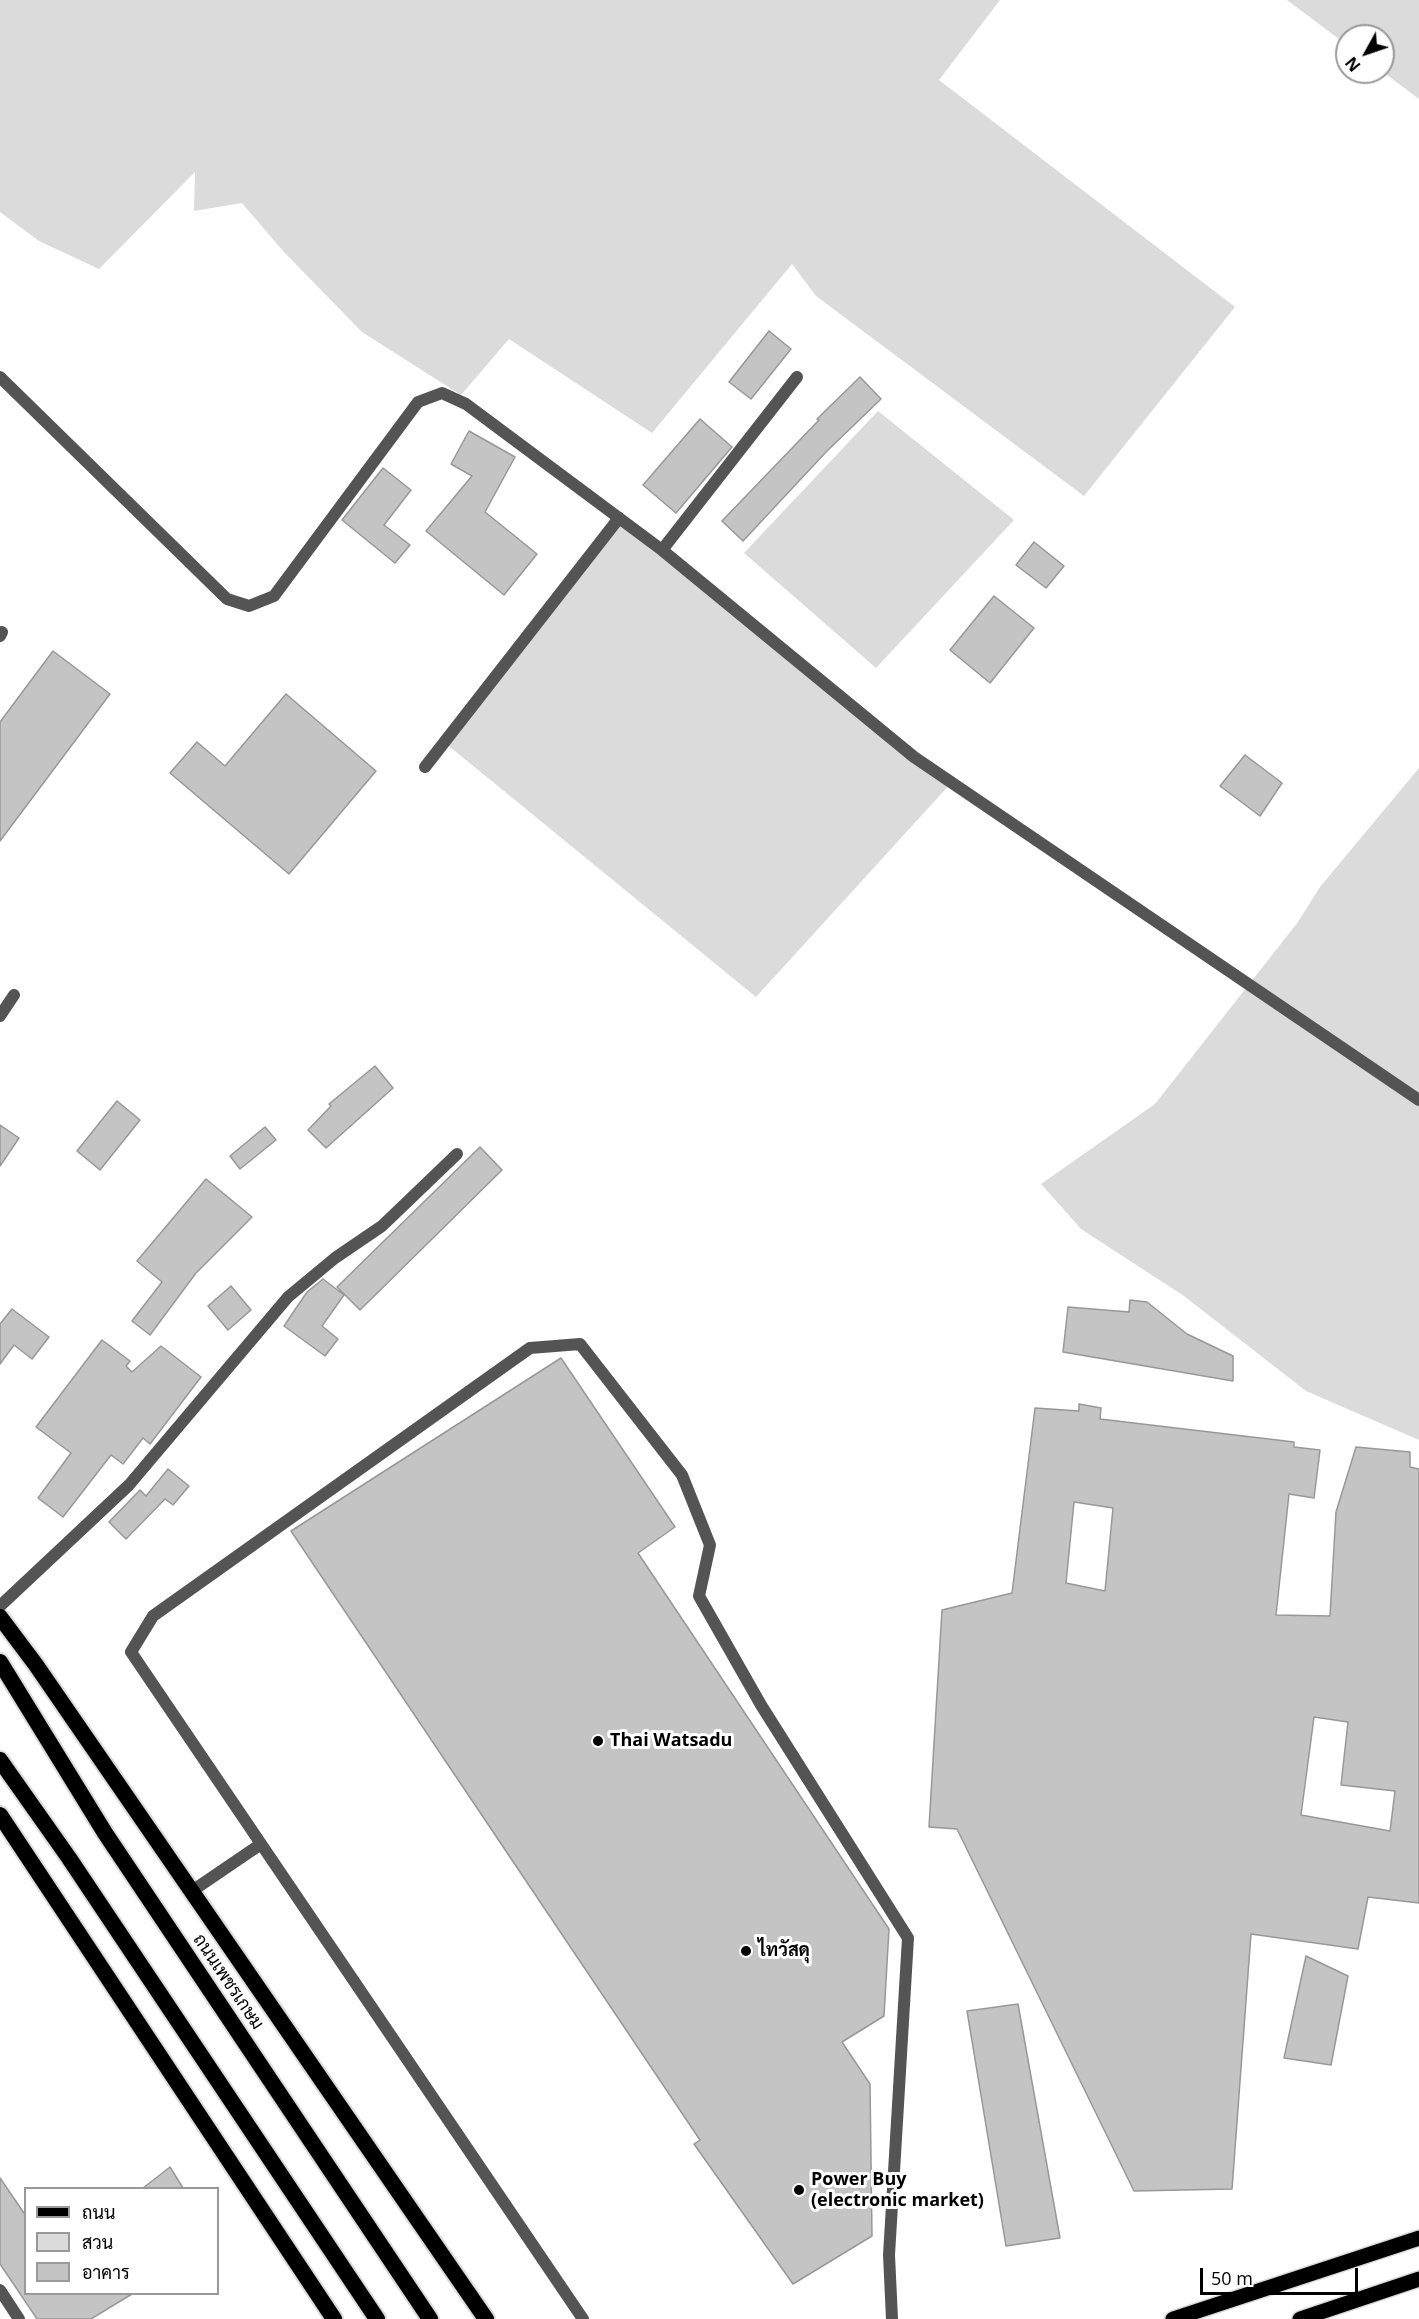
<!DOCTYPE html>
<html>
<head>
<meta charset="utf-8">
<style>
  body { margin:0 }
  #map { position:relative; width:1419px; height:2319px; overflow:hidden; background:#fff; font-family:"Open Sans",Sarabun,sans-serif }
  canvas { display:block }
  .legend { position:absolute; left:24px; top:2187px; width:195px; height:108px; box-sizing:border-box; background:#fff; border:2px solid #999; margin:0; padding:8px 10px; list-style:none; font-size:18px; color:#000 }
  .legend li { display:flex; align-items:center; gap:12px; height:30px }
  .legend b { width:30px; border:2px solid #999 }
  .north { position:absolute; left:1335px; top:24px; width:60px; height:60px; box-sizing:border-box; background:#fff; border:2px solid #999; border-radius:50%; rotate:230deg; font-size:16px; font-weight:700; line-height:24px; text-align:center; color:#000 }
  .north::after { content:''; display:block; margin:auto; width:21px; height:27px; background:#000; clip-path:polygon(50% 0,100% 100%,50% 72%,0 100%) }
  .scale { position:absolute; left:1200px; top:2268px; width:158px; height:27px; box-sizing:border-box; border:3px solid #000; border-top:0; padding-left:8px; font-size:18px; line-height:21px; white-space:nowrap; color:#000; -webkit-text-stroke:4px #fff; paint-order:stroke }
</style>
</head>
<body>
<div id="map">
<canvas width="1419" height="2319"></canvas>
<ul class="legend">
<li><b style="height:8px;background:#000"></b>ถนน</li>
<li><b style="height:16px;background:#dbdbdb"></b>สวน</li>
<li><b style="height:16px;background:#c4c4c4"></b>อาคาร</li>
</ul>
<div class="north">N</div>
<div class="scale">50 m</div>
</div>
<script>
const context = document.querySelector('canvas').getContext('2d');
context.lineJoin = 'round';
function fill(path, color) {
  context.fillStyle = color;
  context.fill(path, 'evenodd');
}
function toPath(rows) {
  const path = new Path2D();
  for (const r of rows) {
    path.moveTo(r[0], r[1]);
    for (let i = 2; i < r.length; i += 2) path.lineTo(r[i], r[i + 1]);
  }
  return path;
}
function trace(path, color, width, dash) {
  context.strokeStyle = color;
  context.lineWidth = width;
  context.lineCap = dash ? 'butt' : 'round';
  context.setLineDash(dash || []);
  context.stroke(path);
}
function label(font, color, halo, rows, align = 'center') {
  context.font = font + ' "Open Sans",Sarabun,sans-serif';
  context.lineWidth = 6;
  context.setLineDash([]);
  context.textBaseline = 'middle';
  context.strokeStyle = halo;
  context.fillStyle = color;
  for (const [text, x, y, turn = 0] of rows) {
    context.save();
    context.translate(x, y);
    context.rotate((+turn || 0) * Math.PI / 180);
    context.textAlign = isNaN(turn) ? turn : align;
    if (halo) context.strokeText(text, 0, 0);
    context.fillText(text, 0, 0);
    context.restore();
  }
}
fill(toPath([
  [0,0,1000,0,939,80,1235,307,1084,496,816,296,792,264,652,433,509,339,461,395,362,332,283,251,242,203,194,211,195,172,99,269,39,241,0,212],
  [1287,0,1419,0,1419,99,1383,72,1383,36,1347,36,1347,45],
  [878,411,1014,520,876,668,744,553],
  [619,518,952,782,756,997,444,742],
  [1419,768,1419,1440,1306,1391,1184,1296,1081,1229,1041,1184,1155,1104,1298,922,1320,887]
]), '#dbdbdb');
const building = toPath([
  [769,331,791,349,751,399,729,382,769,331],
  [860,377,881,399,827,451,743,541,722,521,819,420,817,419,860,377],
  [700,419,732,447,676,513,643,485,700,419],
  [469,431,515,457,485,512,537,554,504,595,426,531,472,476,451,464,469,431],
  [383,468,411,490,384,525,410,545,395,563,342,520,383,468],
  [1034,542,1064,566,1046,588,1016,565,1034,542],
  [994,596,1034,628,990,683,950,650,994,596],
  [53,651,110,694,0,841,0,722,53,651],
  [286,694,376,771,289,874,170,773,197,742,225,766,286,694],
  [1245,755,1282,783,1260,816,1220,786,1245,755],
  [375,1066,393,1088,326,1148,308,1130,331,1106,329,1104,375,1066],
  [117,1101,140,1120,100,1170,77,1151,117,1101],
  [0,1125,19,1138,0,1166,0,1125],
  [265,1127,276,1140,240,1169,230,1156,265,1127],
  [480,1147,502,1170,360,1310,337,1287,480,1147],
  [206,1179,252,1217,196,1273,150,1335,132,1321,162,1282,137,1261,206,1179],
  [323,1279,344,1295,322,1326,338,1339,325,1356,284,1326,307,1292,323,1279],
  [231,1286,251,1310,228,1330,208,1306,231,1286],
  [1130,1300,1147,1302,1187,1334,1233,1356,1233,1381,1063,1352,1068,1307,1129,1312,1130,1300],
  [12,1309,49,1337,32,1359,14,1345,0,1364,0,1324,12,1309],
  [102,1340,130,1361,126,1366,132,1372,161,1346,201,1377,150,1444,143,1438,123,1464,111,1455,63,1517,38,1498,71,1453,36,1427,102,1340],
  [561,1358,675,1527,638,1553,889,1929,884,2016,842,2042,870,2084,872,2236,793,2284,694,2144,700,2140,291,1531,561,1358],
  [1079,1404,1101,1408,1100,1419,1294,1442,1294,1447,1320,1450,1314,1498,1289,1494,1276,1615,1330,1616,1336,1512,1356,1447,1410,1452,1410,1467,1419,1469,1419,1903,1368,1897,1358,1949,1251,1934,1232,2189,1134,2191,957,1829,929,1827,942,1610,1012,1593,1035,1408,1079,1411,1079,1404],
  [1074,1502,1113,1508,1105,1591,1066,1583,1074,1502],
  [1314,1717,1348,1722,1341,1785,1395,1791,1390,1831,1301,1815,1314,1717],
  [168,1469,189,1486,173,1505,165,1499,126,1539,109,1522,140,1490,146,1496,168,1469],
  [1306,1956,1348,1976,1331,2065,1284,2058,1306,1956],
  [1018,2004,1060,2238,1006,2246,967,2011,1018,2004],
  [170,2167,183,2188,143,2188,170,2167],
  [0,2178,26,2216,26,2294,132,2294,91,2319,37,2319,0,2264,0,2178]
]);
fill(building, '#c4c4c4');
trace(building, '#989898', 1.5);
const primary = toPath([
  [1173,2319,1419,2238],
  [1300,2319,1419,2279]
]);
const trunk = toPath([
  [0,1617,36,1665,486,2319],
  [0,1662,105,1833,430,2319],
  [0,1760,69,1858,377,2319],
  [0,1815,334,2319]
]);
trace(primary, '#dbdbdb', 18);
trace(trunk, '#dbdbdb', 20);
trace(toPath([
  [0,636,2,632],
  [425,767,619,518],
  [0,1016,14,995],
  [192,1891,261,1844],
  [583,2319,131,1652,153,1616,530,1348,580,1344,682,1475,710,1545,699,1596,761,1705,908,1938,889,2255,892,2319]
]), '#545454', 12);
trace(toPath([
  [0,377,227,599,249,606,274,596,418,402,442,393,466,404,662,550,914,757,1419,1100],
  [662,550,797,377],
  [0,1606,129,1485,288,1297,335,1258,382,1226,457,1154],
  [0,2290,19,2319]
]), '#545454', 12);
trace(primary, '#000', 15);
trace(trunk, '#000', 16);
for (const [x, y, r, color] of [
  [598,1741,6,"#000"],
  [746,1951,6,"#000"],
  [799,2190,6,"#000"]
]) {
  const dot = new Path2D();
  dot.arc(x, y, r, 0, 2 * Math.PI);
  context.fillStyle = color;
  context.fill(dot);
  trace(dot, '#fff', 2);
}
label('bold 18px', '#000', '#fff', [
  ["Thai Watsadu",610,1741],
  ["ไทวัสดุ",758,1951],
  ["Power Buy",811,2180],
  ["(electronic market)",811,2201]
], 'left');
label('18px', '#000', '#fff', [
  ["ถนนเพชรเกษม",228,1982,56]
]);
</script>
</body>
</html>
